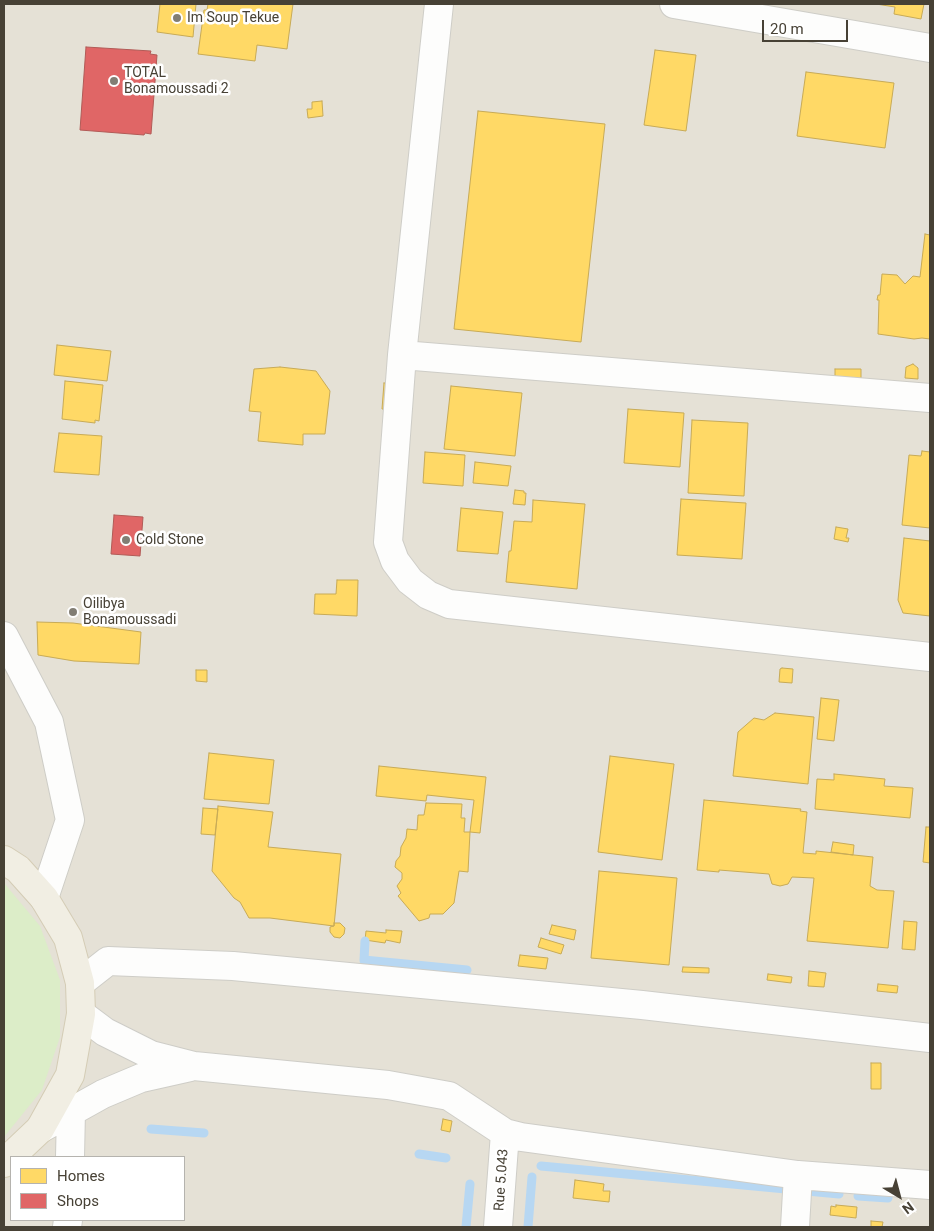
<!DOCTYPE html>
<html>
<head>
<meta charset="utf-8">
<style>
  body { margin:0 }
  #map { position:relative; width:934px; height:1231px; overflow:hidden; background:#f0efea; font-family:Roboto,sans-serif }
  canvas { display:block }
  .frame { position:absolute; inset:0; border:5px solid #474135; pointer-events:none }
  .legend { position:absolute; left:10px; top:1156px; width:175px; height:65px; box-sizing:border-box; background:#fff; border:1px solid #b5b3ae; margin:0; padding:6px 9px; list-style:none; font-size:15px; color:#474135 }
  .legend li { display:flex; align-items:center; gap:10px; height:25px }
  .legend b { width:25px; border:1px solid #b5b3ae }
  .north { position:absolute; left:874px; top:1171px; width:50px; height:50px; -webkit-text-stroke:4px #fff; paint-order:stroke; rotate:143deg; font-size:14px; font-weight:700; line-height:20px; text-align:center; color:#474135 }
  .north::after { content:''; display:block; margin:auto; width:18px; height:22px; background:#474135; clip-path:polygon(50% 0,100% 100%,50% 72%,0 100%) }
  .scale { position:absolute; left:762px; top:20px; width:86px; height:22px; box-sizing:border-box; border:2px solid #474135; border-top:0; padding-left:6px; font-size:15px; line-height:18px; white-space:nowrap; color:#474135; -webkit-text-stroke:4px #fff; paint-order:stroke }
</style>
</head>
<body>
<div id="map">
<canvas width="934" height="1231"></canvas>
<div class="frame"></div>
<ul class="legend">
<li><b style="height:14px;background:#ffd966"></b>Homes</li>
<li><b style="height:14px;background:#e06666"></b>Shops</li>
</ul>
<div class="north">N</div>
<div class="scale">20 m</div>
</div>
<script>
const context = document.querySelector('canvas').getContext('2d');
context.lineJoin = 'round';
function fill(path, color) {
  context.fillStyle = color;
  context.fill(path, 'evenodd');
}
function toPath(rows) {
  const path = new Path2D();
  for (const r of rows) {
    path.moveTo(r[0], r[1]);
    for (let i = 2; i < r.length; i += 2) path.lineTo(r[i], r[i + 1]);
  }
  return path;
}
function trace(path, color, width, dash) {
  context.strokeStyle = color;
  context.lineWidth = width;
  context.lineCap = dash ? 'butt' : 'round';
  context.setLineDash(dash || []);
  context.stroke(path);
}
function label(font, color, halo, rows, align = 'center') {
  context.font = font + ' Roboto,sans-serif';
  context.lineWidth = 5;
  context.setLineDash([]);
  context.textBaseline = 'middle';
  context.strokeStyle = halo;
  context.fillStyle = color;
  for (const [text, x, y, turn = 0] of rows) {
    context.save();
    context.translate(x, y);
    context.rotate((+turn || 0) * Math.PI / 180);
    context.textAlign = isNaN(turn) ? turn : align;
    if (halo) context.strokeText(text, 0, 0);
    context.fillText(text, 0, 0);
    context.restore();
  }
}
fill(toPath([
  [4,4,930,4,930,1227,4,1227],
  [11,1157,184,1157,184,1220,11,1220]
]), '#e5e1d6');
fill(toPath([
  [4,883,40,926,60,980,60,1037,42,1090,4,1137]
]), '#dcedc8');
const homes = toPath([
  [160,4,196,4,193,37,157,32,160,4],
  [208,4,293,4,287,49,257,45,255,61,198,54,204,10,207,10,208,4],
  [876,4,924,4,921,19,894,14,895,7,876,4],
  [655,50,696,55,686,131,644,125,655,50],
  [806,72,894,83,885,148,797,136,806,72],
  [322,101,323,116,308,118,307,109,312,109,312,102,322,101],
  [478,111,605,124,581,342,454,329,478,111],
  [925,234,930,235,930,339,922,338,914,339,878,334,879,300,877,300,878,295,880,295,882,274,897,275,905,284,913,276,920,277,925,234],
  [57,345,111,351,107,381,54,375,57,345],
  [913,364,918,368,918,379,905,378,906,367,913,364],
  [280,367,316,371,330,391,325,434,303,434,303,445,258,441,261,412,249,411,254,369,280,367],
  [835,369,861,369,861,379,835,380,835,369],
  [65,381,103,385,99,421,95,420,95,423,62,419,65,381],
  [384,383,394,384,392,410,382,409,384,383],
  [451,386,522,393,515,456,444,449,451,386],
  [628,409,684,413,680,467,624,463,628,409],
  [692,420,748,423,744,496,688,493,692,420],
  [59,433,102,436,99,475,54,472,59,433],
  [922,451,930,452,930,528,902,525,909,455,921,456,922,451],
  [425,452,465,455,463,486,423,483,425,452],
  [475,462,511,466,508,486,473,483,475,462],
  [515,490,524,491,524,493,526,493,525,505,513,504,515,490],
  [681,499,746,503,742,559,677,555,681,499],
  [533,500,585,504,577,589,506,582,509,551,511,551,514,521,532,522,533,500],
  [461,508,503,512,498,554,457,551,461,508],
  [836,527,848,529,846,538,849,538,848,542,834,539,836,527],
  [904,538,930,541,930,616,903,613,898,600,904,538],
  [337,580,358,580,357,616,314,614,315,594,336,594,337,580],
  [37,622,73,623,141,632,139,664,74,661,38,655,37,622],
  [782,668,793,669,792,683,779,682,780,669,782,668],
  [196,670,207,670,207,682,196,681,196,670],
  [821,698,839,700,834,741,817,739,821,698],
  [775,713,814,717,808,784,733,776,738,732,754,718,764,720,775,713],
  [209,753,274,760,269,804,204,799,209,753],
  [610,756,674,764,662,860,598,852,610,756],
  [379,766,486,777,480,833,470,832,474,800,427,795,426,801,376,796,379,766],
  [834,774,885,779,884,786,913,788,910,818,815,809,817,779,834,780,834,774],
  [704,800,801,809,800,811,807,812,803,853,816,854,816,851,873,857,870,886,877,890,894,891,888,948,807,941,814,878,792,877,788,884,780,886,772,884,769,874,719,870,719,872,697,870,704,800],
  [426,803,462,804,461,818,465,818,464,832,470,832,468,872,459,871,454,903,443,914,430,914,429,918,419,921,398,896,401,893,397,886,402,879,402,873,395,867,396,861,400,856,401,847,406,838,407,829,417,830,418,815,424,815,426,803],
  [218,806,273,812,268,847,341,854,334,926,270,918,249,918,240,902,234,898,212,871,218,806],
  [203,808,218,809,215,835,201,834,203,808],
  [926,827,930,827,930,863,923,862,926,827],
  [833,842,854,845,853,855,831,852,833,842],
  [599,871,677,878,669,965,591,958,599,871],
  [904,921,917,922,915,950,902,949,904,921],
  [334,923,340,923,345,928,344,934,340,938,334,937,330,932,330,927,334,926,334,923],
  [552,925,576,930,574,940,549,934,552,925],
  [386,930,402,931,400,943,386,940,385,943,365,940,366,931,386,933,386,930],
  [541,938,564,945,561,954,538,947,541,938],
  [520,955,548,958,546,969,518,966,520,955],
  [683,967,709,968,709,973,682,972,683,967],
  [809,971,826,973,824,987,808,986,809,971],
  [768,974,792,977,791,983,767,980,768,974],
  [878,984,898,986,897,993,877,991,878,984],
  [871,1063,881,1063,881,1089,871,1089,871,1063],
  [443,1119,452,1121,450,1132,441,1130,443,1119],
  [575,1180,604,1184,603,1191,610,1191,609,1202,573,1198,575,1180],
  [836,1205,857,1207,856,1218,830,1215,831,1206,836,1207,836,1205],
  [871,1221,883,1222,882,1227,871,1227,871,1221]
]);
fill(homes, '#ffd966');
trace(homes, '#c8ab57', 1);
const shops = toPath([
  [86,47,151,51,150,54,157,55,151,134,145,133,144,135,80,130,86,47],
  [114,515,143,517,140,556,111,554,114,515]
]);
fill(shops, '#e06666');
trace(shops, '#b25b57', 1);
trace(toPath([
  [365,941,364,960,467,970],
  [151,1129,204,1133],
  [419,1154,446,1158],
  [541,1166,839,1194],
  [858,1196,888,1198],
  [466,1227,470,1184],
  [528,1227,532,1177]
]), '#b7d7f2', 9);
const minor = toPath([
  [439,4,402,355,388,542,395,561,410,581,428,595,449,604,930,657],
  [674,4,930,48],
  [402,355,930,398],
  [4,636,49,722,70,820,44,898],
  [80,983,108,961,233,966,642,1005,930,1038],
  [81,1014,105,1032,151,1055,194,1066,388,1085,449,1096,505,1133,521,1137,798,1175,930,1185],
  [40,1129,103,1094,141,1078,190,1067],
  [70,1157,71,1111],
  [67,1227,68,1220],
  [498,1227,505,1133],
  [795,1227,798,1175]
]);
const major = toPath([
  [4,860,18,869,44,898,68,938,80,983,81,1014,70,1075,40,1129,4,1163]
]);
trace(minor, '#cecdc7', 30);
trace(major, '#d4ccb5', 30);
trace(minor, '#fdfdfc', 28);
trace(major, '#f1eee3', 28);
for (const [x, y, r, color] of [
  [177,18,5,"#827e74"],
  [114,81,5,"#827e74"],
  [126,540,5,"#827e74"],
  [73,612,5,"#827e74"]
]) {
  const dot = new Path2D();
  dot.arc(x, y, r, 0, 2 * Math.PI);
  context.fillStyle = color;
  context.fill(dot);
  trace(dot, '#fff', 2);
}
label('14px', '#474135', '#fff', [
  ["Im Soup Tekue",187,18],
  ["TOTAL",124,73],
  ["Bonamoussadi 2",124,89],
  ["Cold Stone",136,540],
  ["Oilibya",83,604],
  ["Bonamoussadi",83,620]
], 'left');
label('14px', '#474135', '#fff', [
  ["Rue 5.043",502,1180,-86]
]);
</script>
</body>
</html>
